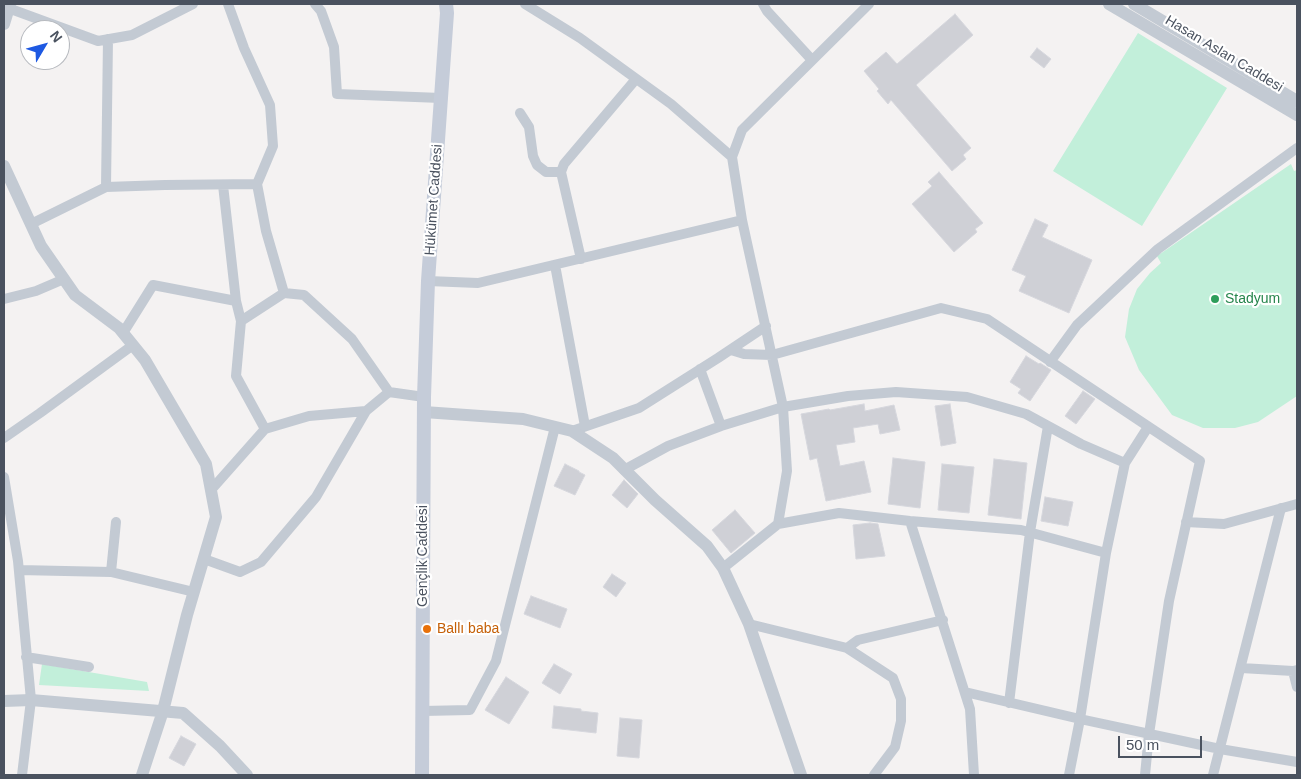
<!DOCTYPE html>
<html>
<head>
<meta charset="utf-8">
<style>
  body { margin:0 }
  #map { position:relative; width:1301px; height:779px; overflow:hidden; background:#f4f2f2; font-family:Helvetica,sans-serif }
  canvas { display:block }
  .frame { position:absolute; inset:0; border:5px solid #4a525f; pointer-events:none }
  .north { position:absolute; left:20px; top:20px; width:50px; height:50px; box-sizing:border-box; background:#fff; border:1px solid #b7babf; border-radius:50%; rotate:53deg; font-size:14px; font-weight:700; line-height:20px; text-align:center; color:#4a525f }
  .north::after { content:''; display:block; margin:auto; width:18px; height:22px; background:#1e59e2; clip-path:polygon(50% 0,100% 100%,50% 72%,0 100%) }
  .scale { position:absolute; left:1118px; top:736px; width:84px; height:22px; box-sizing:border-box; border:2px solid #4a525f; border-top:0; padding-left:6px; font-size:15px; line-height:18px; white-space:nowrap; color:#4a525f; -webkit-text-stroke:4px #fff; paint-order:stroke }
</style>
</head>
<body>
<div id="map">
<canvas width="1301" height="779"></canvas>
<div class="frame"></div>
<div class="north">N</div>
<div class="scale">50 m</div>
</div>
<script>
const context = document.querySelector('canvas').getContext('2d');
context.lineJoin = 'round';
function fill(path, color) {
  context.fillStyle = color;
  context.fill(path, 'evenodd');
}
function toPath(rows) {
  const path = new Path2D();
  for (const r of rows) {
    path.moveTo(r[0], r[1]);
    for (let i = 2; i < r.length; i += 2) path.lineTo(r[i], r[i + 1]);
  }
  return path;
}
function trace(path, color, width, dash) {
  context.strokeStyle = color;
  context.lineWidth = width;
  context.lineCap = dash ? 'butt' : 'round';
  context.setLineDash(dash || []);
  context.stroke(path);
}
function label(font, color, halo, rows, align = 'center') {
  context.font = font + ' Helvetica,sans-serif';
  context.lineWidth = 4.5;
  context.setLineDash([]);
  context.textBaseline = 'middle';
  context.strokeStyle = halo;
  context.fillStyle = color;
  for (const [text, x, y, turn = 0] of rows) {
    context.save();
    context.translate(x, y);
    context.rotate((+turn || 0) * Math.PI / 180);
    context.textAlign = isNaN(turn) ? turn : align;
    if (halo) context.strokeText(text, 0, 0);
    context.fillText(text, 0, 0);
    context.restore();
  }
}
fill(toPath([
  [1138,33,1227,88,1142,226,1053,171],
  [1291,164,1294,171,1297,170,1297,396,1258,422,1235,428,1203,428,1172,415,1139,370,1125,337,1129,309,1137,289,1150,273,1161,263,1157,256],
  [42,664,147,682,149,691,39,685]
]), '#c2efda');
const building = toPath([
  [955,14,973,35,916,85,971,148,963,155,966,159,952,171,891,100,888,104,877,91,879,89,864,71,886,52,897,64,955,14],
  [1037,48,1051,59,1044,68,1030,57,1037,48],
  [939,172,983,223,975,229,977,232,954,252,912,204,932,186,928,182,939,172],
  [1035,219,1048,225,1042,237,1092,260,1069,313,1019,291,1026,276,1012,270,1035,219],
  [1026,356,1039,364,1040,363,1051,370,1030,401,1018,393,1021,389,1010,382,1026,356],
  [1083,391,1095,399,1076,424,1065,416,1083,391],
  [864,404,865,411,894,405,900,430,880,434,878,424,853,428,855,442,836,445,840,466,864,461,871,492,826,501,817,458,810,460,801,414,829,409,830,410,864,404],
  [950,404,956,443,941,446,935,406,950,404],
  [893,458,925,462,920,508,888,504,893,458],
  [994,459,1027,463,1021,519,988,515,994,459],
  [565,464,579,471,579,472,585,475,575,495,554,486,565,464],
  [942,464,974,467,969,513,938,510,942,464],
  [624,480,638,494,627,508,612,495,624,480],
  [1045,497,1073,502,1068,526,1041,521,1045,497],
  [735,510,755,533,731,553,712,530,735,510],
  [870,523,878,524,885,556,856,559,853,525,870,523],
  [612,574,626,583,616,597,603,587,612,574],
  [531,596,567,609,560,628,524,614,531,596],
  [554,664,572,674,560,694,542,683,554,664],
  [506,677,529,692,509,724,485,710,506,677],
  [554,706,581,709,581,711,598,713,596,733,552,728,554,706],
  [620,718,642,720,639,758,617,756,620,718],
  [181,736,196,744,184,766,169,758,181,736]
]);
fill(building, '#cfd0d6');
trace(building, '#d6d7dd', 1);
trace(toPath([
  [228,4,244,48,270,105,273,146,257,184,266,231,284,293],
  [315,4,321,11,334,47,337,94,441,98],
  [525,4,580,38,671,104,732,157],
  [763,4,767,11,812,60],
  [8,8,98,41,132,35,193,4],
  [520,113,529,127,533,156,537,165,546,172,561,172],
  [223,185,236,301,241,321,236,376,265,429],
  [106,187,108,39],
  [31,224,106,187,165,185,257,184],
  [581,259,561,172,564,164,636,79],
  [555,265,585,426],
  [428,281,478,283,742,220],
  [4,299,36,291,64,279],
  [241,321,284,293,304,295,352,339,389,392],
  [123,333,153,285,236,301],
  [731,350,744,354,772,355,941,308,987,319,1200,461,1169,601,1149,734,1145,775],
  [1050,362,1077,325,1158,249,1297,148],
  [700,369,721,426],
  [572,431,639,408,718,358,766,326],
  [4,438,40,413,133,345],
  [624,470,668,446,721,426,783,407,848,396,896,392,967,397,1026,414,1081,444,1125,463,1148,427],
  [4,477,18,561,31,700,22,775],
  [211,490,265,429,309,416,366,411,389,392,424,397],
  [910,521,970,709,974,775],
  [1186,522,1224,524,1297,504],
  [778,524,839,513,910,521,1021,530,1106,553],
  [204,559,240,572,261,562,316,497,366,411],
  [723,568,778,524,787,471,783,407,742,220,732,157,742,130,869,4],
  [19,570,111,572,194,592],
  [111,572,116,522],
  [749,624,847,648,893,678,901,699,901,721,895,747,874,775],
  [847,648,858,640,943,620],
  [26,657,89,667],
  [1241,668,1293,671,1297,670],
  [1293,671,1297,687],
  [965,692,1080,719,1220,749,1297,762],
  [1009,703,1030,532,1048,426],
  [423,711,470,710,496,661,555,427],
  [1069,775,1080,719,1106,553,1125,463],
  [1213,775,1281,508]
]), '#c3cad3', 10);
trace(toPath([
  [1109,4,1297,115],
  [1134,4,1297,101],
  [4,24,10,4],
  [4,166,41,246,75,295,119,328,145,360,206,464,216,517,187,615,163,711,142,775],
  [424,412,523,419,572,431,613,458,655,500,707,546,723,568,749,624,801,775],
  [4,701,31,700,183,713,220,746,247,775]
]), '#c3cad3', 12);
trace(toPath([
  [422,775,424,397,428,281,447,13,446,4]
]), '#c5ccd9', 14);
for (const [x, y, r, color] of [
  [1215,299,5,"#2e9e5b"],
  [427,629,5,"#e8710a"]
]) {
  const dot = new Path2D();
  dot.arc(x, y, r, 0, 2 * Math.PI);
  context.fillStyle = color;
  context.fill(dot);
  trace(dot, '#fff', 2);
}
label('14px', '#4a525f', '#fff', [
  ["Hasan Aslan Caddesi",1224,54,31],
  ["Hükümet Caddesi",434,200,-86],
  ["Gençlik Caddesi",423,556,-90]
]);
label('14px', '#27864d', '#fff', [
  ["Stadyum",1225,299]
], 'left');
label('14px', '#c56008', '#fff', [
  ["Ballı baba",437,629]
], 'left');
</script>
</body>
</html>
